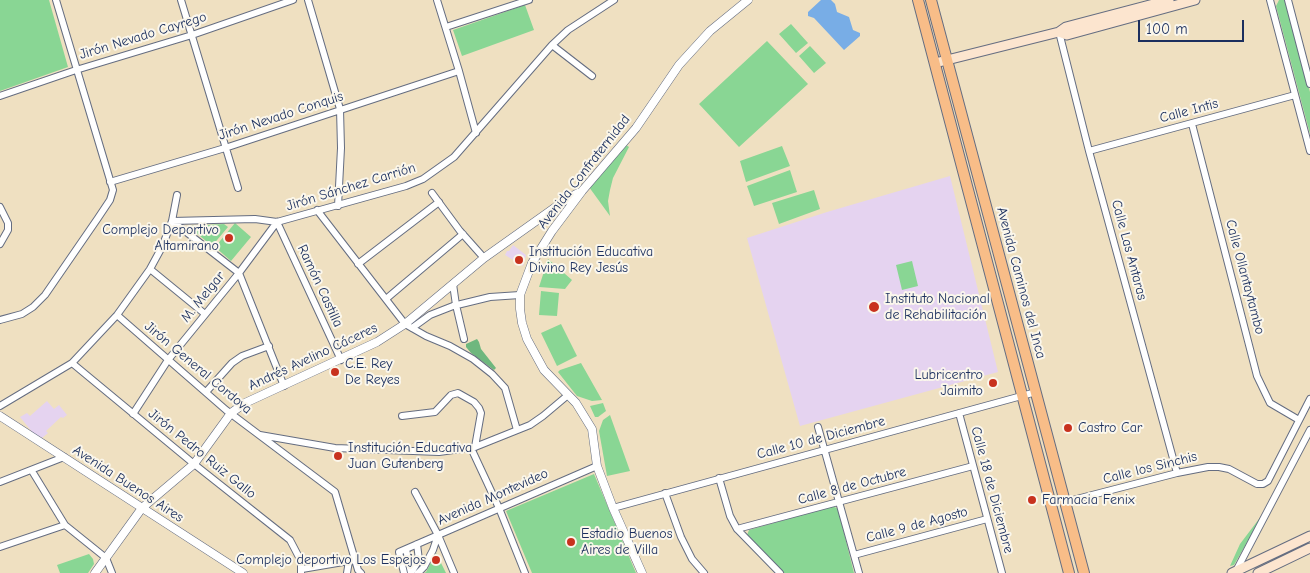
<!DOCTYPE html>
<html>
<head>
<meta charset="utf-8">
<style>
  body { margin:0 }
  #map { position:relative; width:1310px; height:573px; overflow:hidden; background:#efe0c1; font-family:"Comic Neue",sans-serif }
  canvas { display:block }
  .scale { position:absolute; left:1138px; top:20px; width:106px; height:22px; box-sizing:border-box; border:2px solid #1b2f5e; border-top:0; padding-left:6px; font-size:15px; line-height:18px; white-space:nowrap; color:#1b2f5e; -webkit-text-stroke:4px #fbf7ec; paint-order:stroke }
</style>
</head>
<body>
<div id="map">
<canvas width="1310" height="573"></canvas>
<div class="scale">100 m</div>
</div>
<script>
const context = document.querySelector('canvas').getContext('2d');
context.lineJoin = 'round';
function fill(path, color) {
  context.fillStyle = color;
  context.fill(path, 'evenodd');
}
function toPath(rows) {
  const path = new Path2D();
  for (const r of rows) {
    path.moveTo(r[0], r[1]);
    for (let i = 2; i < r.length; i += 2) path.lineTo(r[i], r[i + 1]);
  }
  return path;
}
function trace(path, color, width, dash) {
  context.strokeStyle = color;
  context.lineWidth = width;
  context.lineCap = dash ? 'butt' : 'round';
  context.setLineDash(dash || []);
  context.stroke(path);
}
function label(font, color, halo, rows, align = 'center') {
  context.font = font + ' "Comic Neue",sans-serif';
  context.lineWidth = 4;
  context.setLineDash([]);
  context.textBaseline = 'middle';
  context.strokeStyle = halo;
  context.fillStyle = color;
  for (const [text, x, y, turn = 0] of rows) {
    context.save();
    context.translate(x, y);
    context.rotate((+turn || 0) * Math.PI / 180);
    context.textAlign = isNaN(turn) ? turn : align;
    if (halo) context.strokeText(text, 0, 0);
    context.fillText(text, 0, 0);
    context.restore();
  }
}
fill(toPath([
  [950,176,998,372,800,426,747,238,827,212],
  [513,245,526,255,523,266,505,255,507,251,509,251],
  [47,401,54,409,59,405,67,415,63,418,61,417,46,431,48,433,42,438,33,433,20,417,27,413,30,416]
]), '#e5d3f0');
fill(toPath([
  [0,0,49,0,68,67,0,91],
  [1279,0,1286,0,1310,92,1310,134,1276,6],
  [525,5,534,30,462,56,453,30],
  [791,24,808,43,796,53,779,34],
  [767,41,808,84,739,147,699,104],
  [810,46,826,63,814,73,799,56],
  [625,144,629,147,613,178,610,190,608,201,610,216,589,187],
  [782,146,790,166,746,182,740,161],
  [790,170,797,192,754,206,747,186],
  [814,190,820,209,779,224,772,203],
  [235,223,251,237,231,261,215,247],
  [224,224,228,227,212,246,188,226],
  [548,259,572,280,565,289,539,287],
  [912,261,918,286,902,290,896,265],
  [541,291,559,293,557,316,539,315],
  [561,324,577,356,557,366,541,333],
  [581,363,585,370,602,400,592,401,577,396,558,372,560,370],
  [603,403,606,411,598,417,595,417,590,406],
  [610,415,630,471,607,476,599,431,603,420],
  [594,474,636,573,532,573,506,511],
  [833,506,838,509,854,573,783,573,747,535,749,530],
  [1265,511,1234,565,1230,566,1240,544],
  [436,553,446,573,424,573,426,572],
  [89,554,93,559,94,564,88,573,60,573,57,565]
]), '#89d694');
fill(toPath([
  [477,339,479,342,481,349,496,368,494,370,471,353,466,347,466,344]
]), '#6eb77e');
fill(toPath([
  [821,0,831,0,835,4,837,12,849,17,853,30,860,33,860,36,844,50,814,18,808,16,808,12]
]), '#78ade6');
const minor = toPath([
  [181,0,238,188],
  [308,0,340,109,341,148,338,206],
  [437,0,459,71,476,133],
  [1270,0,1310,151],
  [1288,0,1310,84],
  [446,27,529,0],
  [1059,32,1089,151,1177,473],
  [552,45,592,76],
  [0,96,76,70,192,35,293,0],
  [1192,124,1257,376,1270,403,1299,420],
  [1089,151,1295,95],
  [110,182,225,148,459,71],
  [432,193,460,231,484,258],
  [0,207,8,223,8,230,0,244],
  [317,210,405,324,426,336,450,346,473,359,492,374,505,388,517,430],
  [172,221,255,219,277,222,406,186,423,179,454,157,552,45,568,30,614,0],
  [172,221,239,273,284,386],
  [277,222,341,360],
  [358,264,439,202],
  [150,269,205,314],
  [453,284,456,305,464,339],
  [386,299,463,234],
  [117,315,226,410,335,492,358,570,361,573],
  [0,320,22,314,33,307,45,295,98,218,110,200,113,190,56,0],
  [412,328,430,315,453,306,490,297,520,295],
  [72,363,194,464,290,540,301,561,301,573],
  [206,392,232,363,242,356,269,346],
  [0,406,72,363,117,315,150,269,162,247,172,221,177,195],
  [959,413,1002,573],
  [133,414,168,360,239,273,277,222],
  [402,416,435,412,451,395,458,393,474,402,479,408,481,413,475,447],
  [818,427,859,573],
  [260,435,335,448,439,452,475,447,530,425,543,416,568,395],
  [471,448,499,508,525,573],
  [32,471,65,525,106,558,112,573],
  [719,478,730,516,737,529,780,573],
  [0,482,64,457],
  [415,492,438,535,454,573],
  [665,493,681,537,692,559,704,573],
  [1065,502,1177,473,1208,467,1219,467,1229,469,1257,484,1263,484,1268,481,1310,399],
  [613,508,1036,392],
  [737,529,973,466],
  [0,547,65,525],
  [406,549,411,573],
  [854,555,987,519],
  [302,569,355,560],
  [1236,571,1310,430],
  [347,573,349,561],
  [404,573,399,552,597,466],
  [411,573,419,560,417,544],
  [418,573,424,567,433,550,438,535]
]);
const tertiary = toPath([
  [0,416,243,573],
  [95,573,142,508,194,464,231,413,245,403,377,342,405,324,484,258,567,199,578,193],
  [642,573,613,508,597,466,592,429,576,403,544,370,527,339,522,323,520,309,520,295,532,263,552,231,582,191,636,128,679,65,710,31,748,0]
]);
const secondary = toPath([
  [1059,32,1067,35,1195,0],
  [935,63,1059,32,1066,27,1169,0],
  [1232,573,1310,536],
  [1258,573,1310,548]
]);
const primary = toPath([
  [918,0,1069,573],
  [931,0,1084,573]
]);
trace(minor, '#656d81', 8);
trace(tertiary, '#656d81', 9);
trace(secondary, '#656d81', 11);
trace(primary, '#656d81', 12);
trace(minor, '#fff', 6);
trace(tertiary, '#fff', 8);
trace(secondary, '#fce5cf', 9);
trace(primary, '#f8bd88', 10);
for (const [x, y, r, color] of [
  [229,238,5,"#c8321e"],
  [519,260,5,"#c8321e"],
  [874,307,6,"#c8321e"],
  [335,372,5,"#c8321e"],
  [993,383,5,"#c8321e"],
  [1068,428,5,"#c8321e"],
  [338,456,5,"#c8321e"],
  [1032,500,5,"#c8321e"],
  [571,542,5,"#c8321e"],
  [436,560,5,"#c8321e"]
]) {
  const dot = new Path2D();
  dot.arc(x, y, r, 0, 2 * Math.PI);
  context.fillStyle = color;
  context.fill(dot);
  trace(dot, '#fbf7ec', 2);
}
label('14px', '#1b2f5e', '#fbf7ec', [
  ["Jirón Nevado Cayrego",143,36,-17],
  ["Calle Intis",1189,111,-15],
  ["Jirón Nevado Conquis",281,116,-18],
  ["Avenida Confraternidad",584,172,-52],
  ["Jirón Sánchez Carrión",351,187,-17],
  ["Calle Las Antaras",1129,250,75],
  ["Calle Ollantaytambo",1245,277,75],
  ["Avenida Caminos del Inca",1021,283,75],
  ["Ramón Castilla",320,286,65],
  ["M. Melgar",203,297,-51],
  ["Andrés Avelino Cáceres",313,357,-25],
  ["Jirón General Cordova",198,368,40],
  ["Calle 10 de Diciembre",821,438,-15],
  ["Jirón Pedro Ruiz Gallo",202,454,39],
  ["Calle los Sinchis",1150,468,-14],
  ["Avenida Buenos Aires",128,484,33],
  ["Calle 8 de Octubre",852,486,-15],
  ["Calle 18 de Diciembre",992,490,75],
  ["Avenida Montevideo",493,497,-24],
  ["Calle 9 de Agosto",917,525,-15]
]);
label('14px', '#1b2f5e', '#fbf7ec', [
  ["Complejo Deportivo",219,230,"right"],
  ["Altamirano",219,246,"right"],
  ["Institución Educativa",529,252],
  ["Divino Rey Jesús",529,268],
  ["Instituto Nacional",885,299],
  ["de Rehabilitación",885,315],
  ["C.E. Rey",345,364],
  ["De Reyes",345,380],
  ["Lubricentro",983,375,"right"],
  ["Jaimito",983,391,"right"],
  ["Castro Car",1078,428],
  ["Institución Educativa",348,448],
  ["Juan Gutenberg",348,464],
  ["Farmacia Fenix",1042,500],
  ["Estadio Buenos",581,534],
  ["Aires de Villa",581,550],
  ["Complejo deportivo Los Espejos",426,560,"right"]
], 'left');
</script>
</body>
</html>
